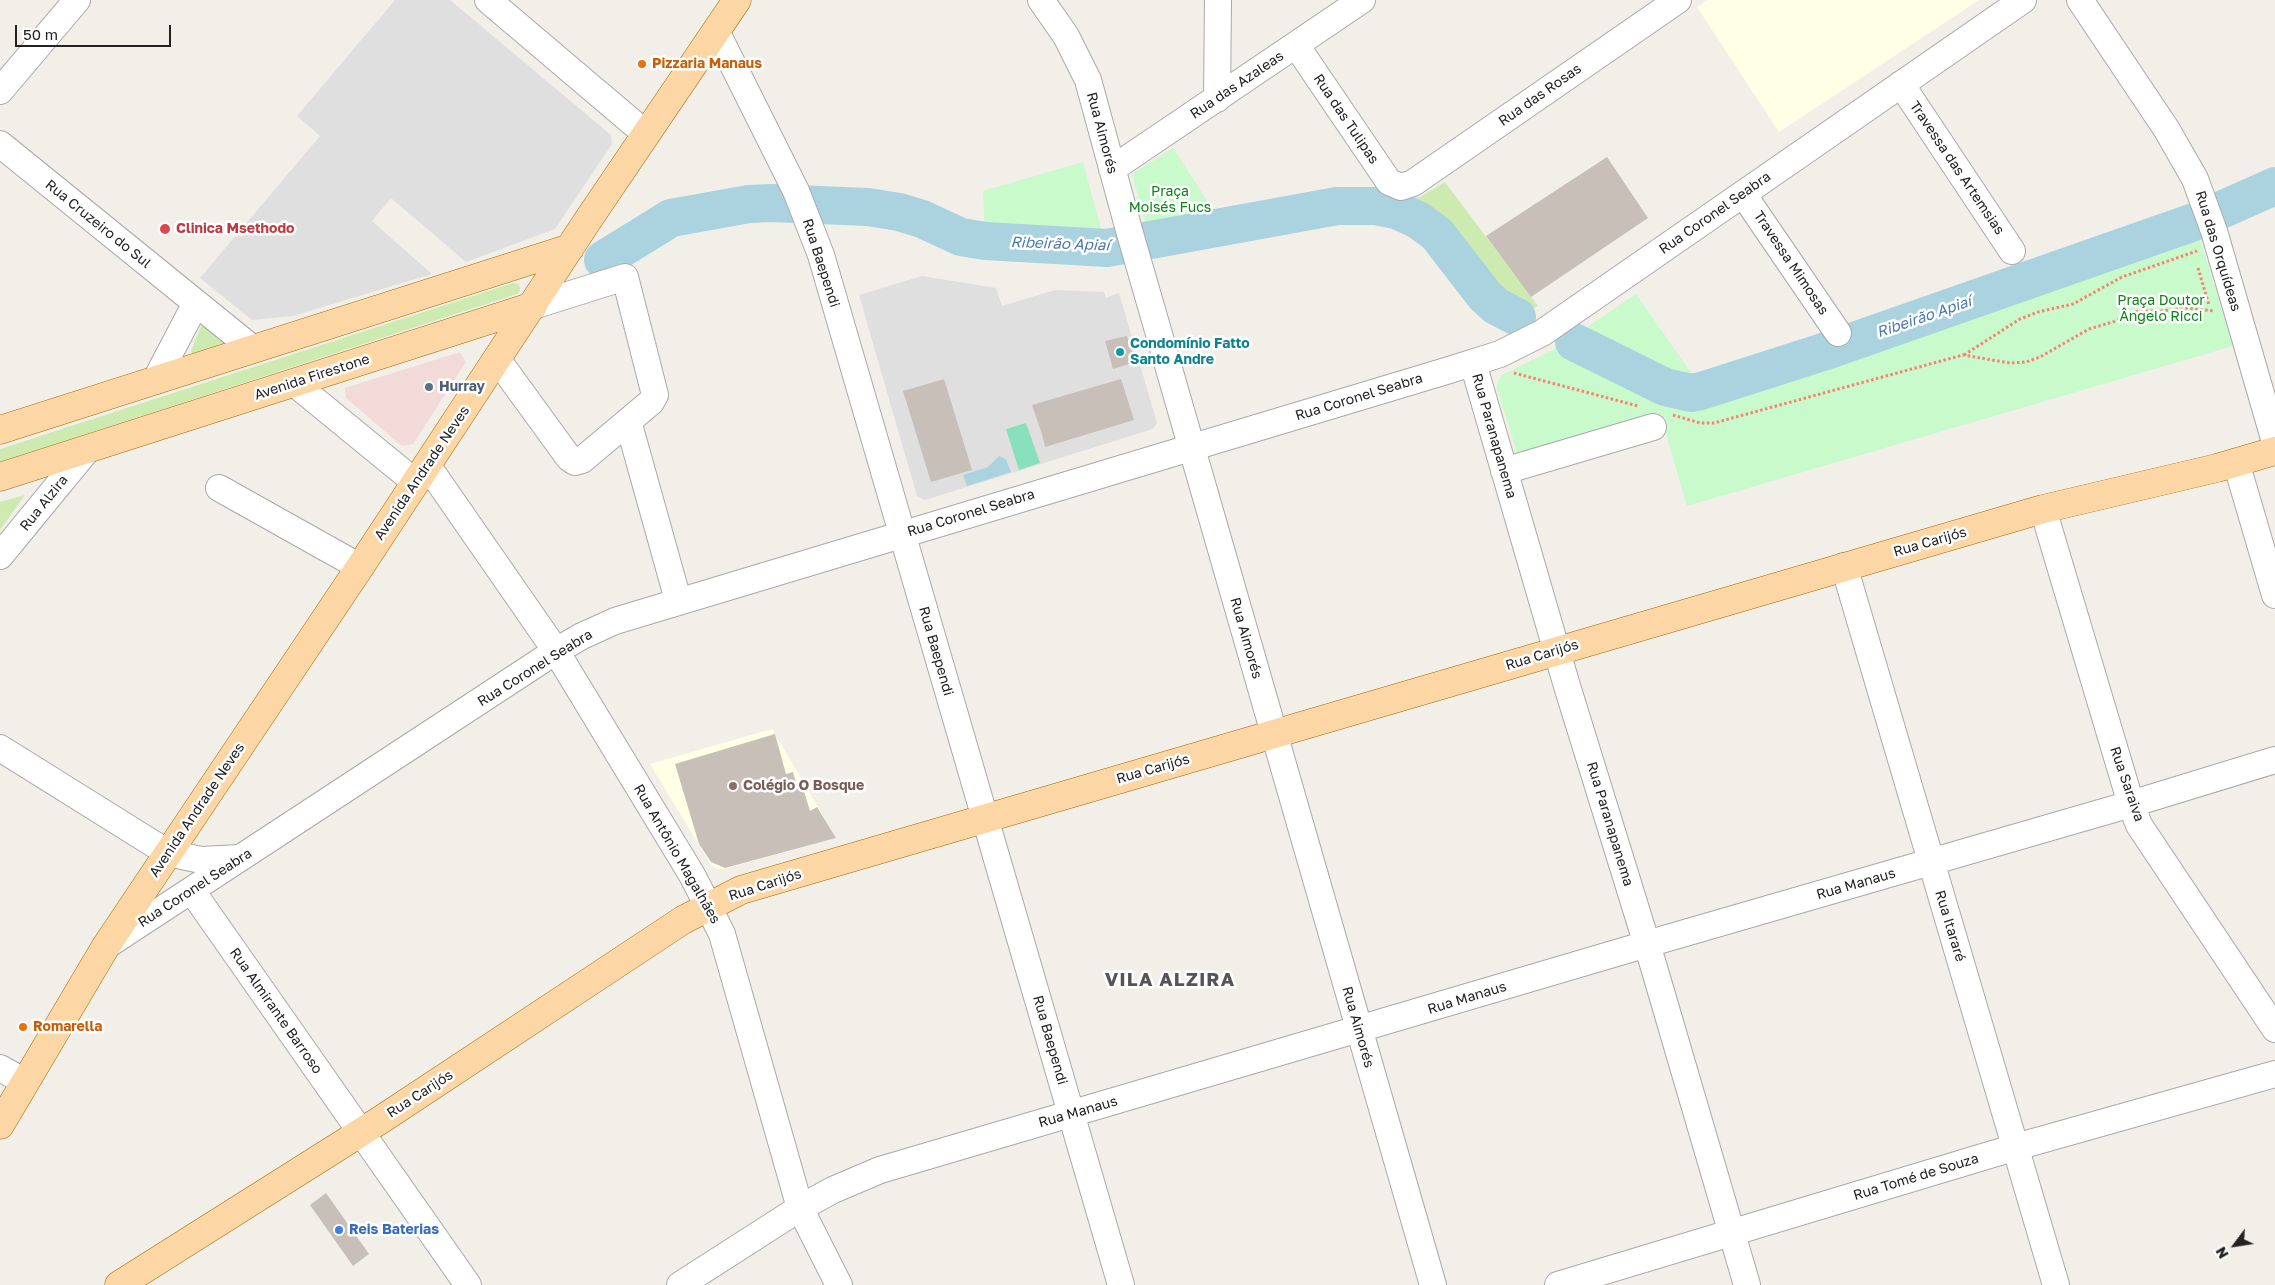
<!DOCTYPE html>
<html>
<head>
<meta charset="utf-8">
<style>
  body { margin:0 }
  #map { position:relative; width:2275px; height:1285px; overflow:hidden; background:#f2efe9; font-family:"Golos Text",sans-serif }
  canvas { display:block }
  .north { position:absolute; left:2210px; top:1220px; width:50px; height:50px; -webkit-text-stroke:4px #fff; paint-order:stroke; rotate:239deg; font-size:14px; font-weight:700; line-height:20px; text-align:center; color:#222 }
  .north::after { content:''; display:block; margin:auto; width:18px; height:22px; background:#222; clip-path:polygon(50% 0,100% 100%,50% 72%,0 100%) }
  .scale { position:absolute; left:15px; top:25px; width:156px; height:22px; box-sizing:border-box; border:2px solid #222; border-top:0; padding-left:6px; font-size:15px; line-height:18px; white-space:nowrap; color:#222; -webkit-text-stroke:4px #fff; paint-order:stroke }
</style>
</head>
<body>
<div id="map">
<canvas width="2275" height="1285"></canvas>
<div class="north">N</div>
<div class="scale">50 m</div>
</div>
<script>
const context = document.querySelector('canvas').getContext('2d');
context.lineJoin = 'round';
function fill(path, color) {
  context.fillStyle = color;
  context.fill(path, 'evenodd');
}
function toPath(rows) {
  const path = new Path2D();
  for (const r of rows) {
    path.moveTo(r[0], r[1]);
    for (let i = 2; i < r.length; i += 2) path.lineTo(r[i], r[i + 1]);
  }
  return path;
}
function trace(path, color, width, dash) {
  context.strokeStyle = color;
  context.lineWidth = width;
  context.lineCap = dash ? 'butt' : 'round';
  context.setLineDash(dash || []);
  context.stroke(path);
}
function label(font, color, halo, rows, align = 'center') {
  context.font = font + ' "Golos Text",sans-serif';
  context.lineWidth = 5;
  context.setLineDash([]);
  context.textBaseline = 'middle';
  context.strokeStyle = halo;
  context.fillStyle = color;
  for (const [text, x, y, turn = 0] of rows) {
    context.save();
    context.translate(x, y);
    context.rotate((+turn || 0) * Math.PI / 180);
    context.textAlign = isNaN(turn) ? turn : align;
    if (halo) context.strokeText(text, 0, 0);
    context.fillText(text, 0, 0);
    context.restore();
  }
}
fill(toPath([
  [395,0,450,0,611,135,612,144,555,229,466,262,391,198,372,221,432,274,293,316,252,320,200,278,320,136,297,116],
  [922,276,996,288,1002,306,1055,290,1104,292,1106,298,1119,293,1157,423,1153,429,925,500,917,496,859,295]
]), '#e0dfdf');
fill(toPath([
  [460,352,466,362,413,444,402,446,346,398,345,388]
]), '#f2dad9');
fill(toPath([
  [1708,0,1979,0,1779,132,1697,7],
  [772,729,836,838,724,869,716,869,711,865,650,764]
]), '#ffffe5');
fill(toPath([
  [1445,182,1538,306,1506,324,1442,233,1374,191,1388,196,1405,199,1420,197],
  [513,283,518,284,520,287,520,291,517,294,0,462,0,449],
  [203,321,230,343,193,355,191,351],
  [25,495,0,530,0,502]
]), '#cdebb0');
fill(toPath([
  [1173,148,1221,222,1149,236,1132,174],
  [1083,162,1104,240,985,236,983,191],
  [2199,236,2233,346,1687,506,1666,434,1656,419,1519,460,1497,388,1498,381,1502,375,1553,350,1636,294,1701,387,1679,395,1691,403]
]), '#c8facc');
fill(toPath([
  [1026,423,1040,463,1019,470,1006,429]
]), '#88e0be');
fill(toPath([
  [999,456,1006,459,1011,472,967,486,963,475,988,467]
]), '#aad3df');
trace(toPath([
  [603,260,671,218,749,204,771,203,868,207,899,212,922,219,961,237,985,241,1107,248,1337,206,1376,206,1396,210,1418,220,1437,234,1485,296,1496,306,1517,317],
  [1574,342,1665,387,1691,393,1701,391,1823,352,2194,222,2275,186]
]), '#aad3df', 38);
fill(toPath([
  [1607,157,1648,218,1531,297,1486,236],
  [1127,336,1135,362,1113,369,1105,341],
  [944,379,972,470,931,482,903,391],
  [1121,379,1134,420,1045,447,1042,434,1032,405],
  [775,734,786,774,793,772,798,790,803,788,810,811,817,807,836,838,725,868,711,862,699,844,675,764],
  [326,1193,369,1254,353,1266,310,1205]
]), '#c7bfb8');
const minor = toPath([
  [488,0,646,134],
  [1041,0,1066,36,1088,80,1129,230,1433,1285],
  [2080,0,2167,130,2195,179,2214,231,2275,442],
  [716,31,796,191,821,255,1121,1285],
  [1296,45,1389,182,1401,187,1413,183,1678,0],
  [1901,84,2012,251],
  [0,91,77,0],
  [1217,99,1218,0],
  [0,144,253,349],
  [1112,169,1362,0],
  [1743,194,1838,333],
  [497,359,569,458,575,462,582,460,651,402,655,395,625,277,533,306],
  [1473,363,1567,686,1653,964,1747,1285],
  [155,381,196,303],
  [294,383,415,482],
  [628,421,678,600],
  [2236,462,2275,595],
  [427,465,556,651,692,875,708,906,722,934,800,1208,839,1285],
  [1504,471,1653,427],
  [219,488,360,567],
  [2043,509,2131,804,2139,825,2275,1029],
  [0,556,87,450],
  [1844,566,2056,1285],
  [0,748,168,853,201,860,240,858],
  [192,891,468,1285],
  [106,946,556,651,582,636,615,621,1446,371,1500,354,1542,333,2023,0],
  [0,1068,25,1082],
  [680,1285,800,1208,833,1190,880,1170,1647,944,2131,804,2275,760],
  [1558,1285,2016,1147,2275,1074]
]);
const major = toPath([
  [0,430,570,248],
  [0,477,533,306],
  [0,1125,106,946,360,567,588,220,737,0],
  [119,1285,382,1119,683,920,741,890,2043,509,2217,468,2275,451]
]);
trace(minor, '#a9a9a9', 28);
trace(major, '#a06b00', 29);
trace(toPath([
  [2198,268,2209,305],
  [1964,355,2020,319,2038,312,2073,304,2122,277,2197,251],
  [1514,373,1638,406],
  [1673,415,1700,423,1714,423,1963,355,2010,363,2026,362,2040,357,2089,329,2113,322,2138,311,2161,311,2188,308,2214,311]
]), '#fa8072', 3, [2.5, 2.5]);
trace(minor, '#fff', 26);
trace(major, '#fcd6a4', 28);
for (const [x, y, r, color] of [
  [642,64,5,"#e8710a"],
  [165,229,6,"#e0444e"],
  [1120,352,5,"#0f9aa8"],
  [429,387,5,"#5c6f8a"],
  [733,786,5,"#8d6e63"],
  [23,1027,5,"#e8710a"],
  [339,1230,5,"#3f7fe0"]
]) {
  const dot = new Path2D();
  dot.arc(x, y, r, 0, 2 * Math.PI);
  context.fillStyle = color;
  context.fill(dot);
  trace(dot, '#fff', 2);
}
label('bold 14px', '#c56008', '#fff', [
  ["Pizzaria Manaus",652,64],
  ["Romarella",33,1027]
], 'left');
label('14px', '#222', '#fff', [
  ["Rua das Azaleas",1237,85,-34],
  ["Rua das Rosas",1540,95,-35],
  ["Rua das Tulipas",1346,119,56],
  ["Rua Aimorés",1102,133,75],
  ["Travessa das Artemsias",1957,168,56],
  ["Rua Coronel Seabra",1715,213,-35],
  ["Rua Cruzeiro do Sul",98,224,39],
  ["Rua das Orquídeas",2218,251,73],
  ["Rua Baependi",821,263,72],
  ["Travessa Mimosas",1791,263,56],
  ["Avenida Firestone",312,377,-18],
  ["Rua Coronel Seabra",1359,397,-17],
  ["Rua Paranapanema",1494,436,74],
  ["Avenida Andrade Neves",422,473,-56],
  ["Rua Alzira",44,503,-51],
  ["Rua Coronel Seabra",971,513,-17],
  ["Rua Carijós",1930,542,-16],
  ["Rua Aimorés",1246,638,74],
  ["Rua Baependi",936,651,74],
  ["Rua Carijós",1542,655,-17],
  ["Rua Coronel Seabra",535,668,-32],
  ["Rua Carijós",1153,769,-16],
  ["Rua Saraiva",2127,784,71],
  ["Avenida Andrade Neves",197,810,-56],
  ["Rua Paranapanema",1610,824,73],
  ["Rua Antônio Magalhães",677,854,60],
  ["Rua Manaus",1856,884,-16],
  ["Rua Carijós",765,885,-18],
  ["Rua Coronel Seabra",195,888,-33],
  ["Rua Itararé",1950,926,73],
  ["Rua Manaus",1467,998,-17],
  ["Rua Almirante Barroso",276,1011,55],
  ["Rua Aimorés",1358,1027,74],
  ["Rua Baependi",1050,1040,74],
  ["Rua Carijós",420,1094,-33],
  ["Rua Manaus",1078,1112,-16],
  ["Rua Tomé de Souza",1916,1177,-17]
]);
label('14px', '#0c8416', '#fff', [
  ["Praça",1170,192],
  ["Moisés Fucs",1170,208],
  ["Praça Doutor",2161,301],
  ["Ângelo Ricci",2161,317]
]);
label('bold 14px', '#be3a42', '#fff', [
  ["Clinica Msethodo",176,229]
], 'left');
label('bold 14px', '#0d838f', '#fff', [
  ["Condomínio Fatto",1130,344],
  ["Santo Andre",1130,360]
], 'left');
label('bold 14px', '#4e5e75', '#fff', [
  ["Hurray",439,387]
], 'left');
label('bold 14px', '#785e54', '#fff', [
  ["Colégio O Bosque",743,786]
], 'left');
label('bold 14px', '#366cbe', '#fff', [
  ["Reis Baterias",349,1230]
], 'left');
label('italic 15px', '#4a7aab', '#fff', [
  ["Ribeirão Apiaí",1060,244,2],
  ["Ribeirão Apiaí",1924,317,-19]
]);
context.letterSpacing = '1px';
label('bold 19px', '#555', '#fff', [
  ["VILA ALZIRA",1170,980]
]);
context.letterSpacing = '0px';
</script>
</body>
</html>
